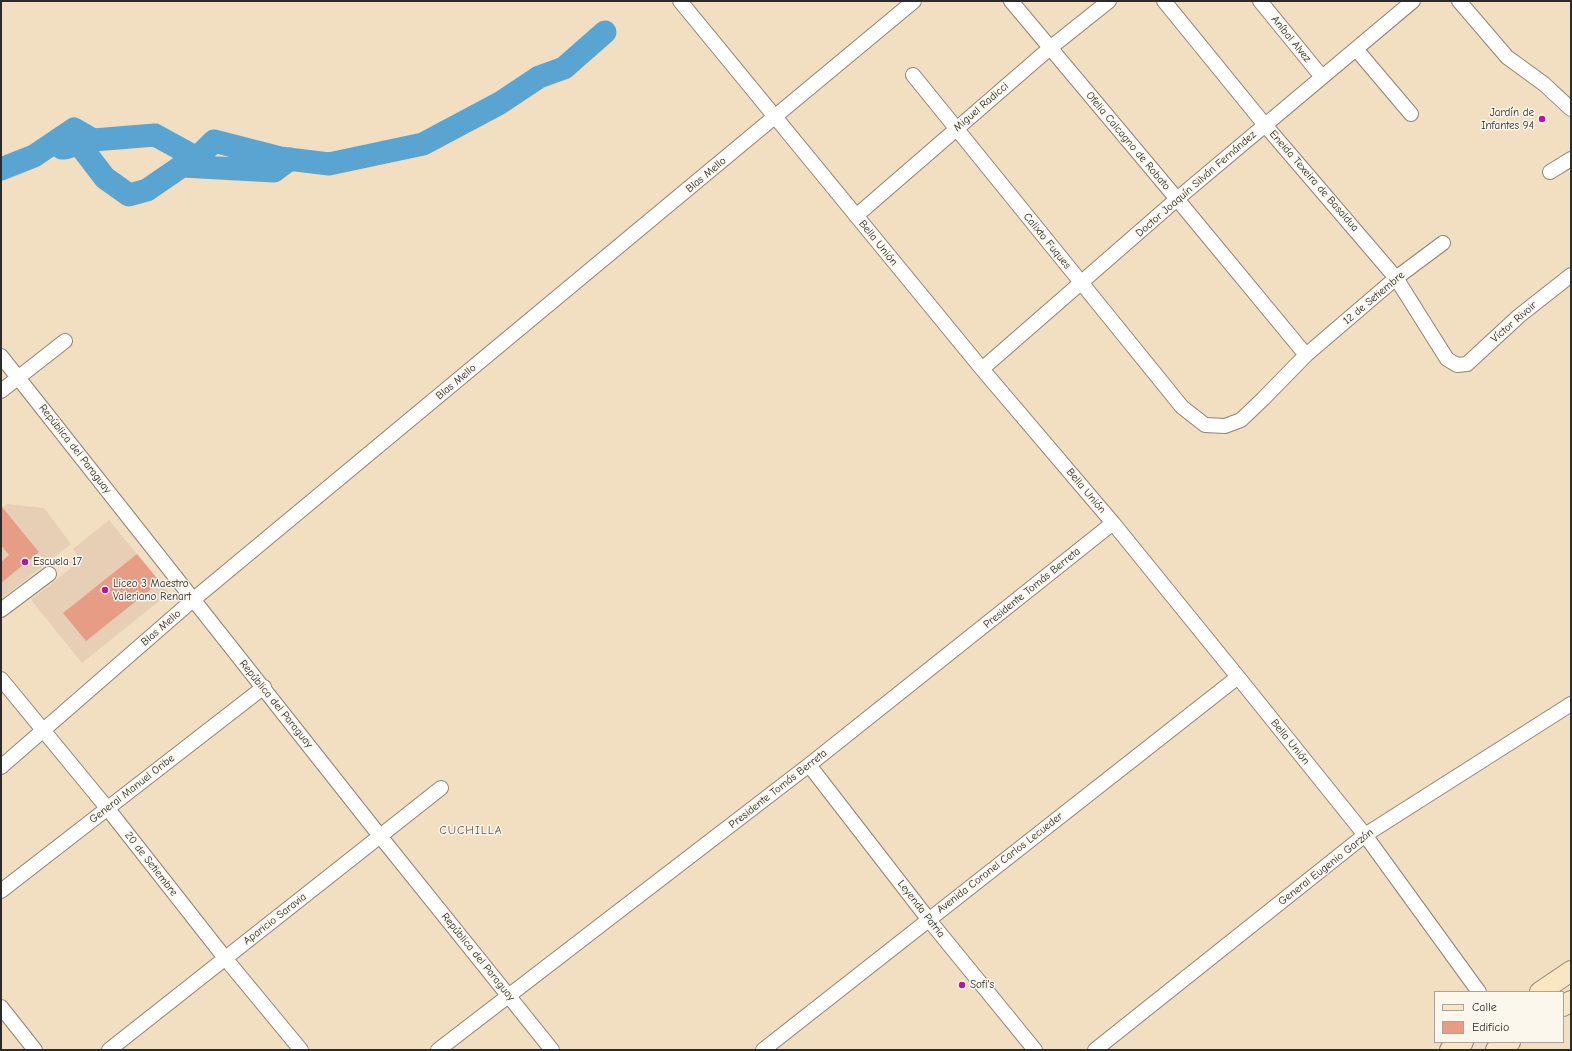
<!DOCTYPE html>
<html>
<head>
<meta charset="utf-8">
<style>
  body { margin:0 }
  #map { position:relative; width:1572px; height:1051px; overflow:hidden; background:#f2dec0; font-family:"Comic Neue",sans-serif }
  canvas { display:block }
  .frame { position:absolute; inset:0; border:2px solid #2b2b2b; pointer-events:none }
  .legend { position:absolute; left:1434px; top:991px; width:130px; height:52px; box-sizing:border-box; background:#fbf7ec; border:1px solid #a8a59f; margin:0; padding:5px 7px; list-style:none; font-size:12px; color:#2b2b2b }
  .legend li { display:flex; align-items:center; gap:8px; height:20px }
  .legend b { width:20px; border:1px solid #a8a59f }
</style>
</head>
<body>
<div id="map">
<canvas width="1572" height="1051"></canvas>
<div class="frame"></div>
<ul class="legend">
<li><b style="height:5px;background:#fbe6c4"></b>Calle</li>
<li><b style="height:11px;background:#e79c85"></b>Edificio</li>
</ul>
</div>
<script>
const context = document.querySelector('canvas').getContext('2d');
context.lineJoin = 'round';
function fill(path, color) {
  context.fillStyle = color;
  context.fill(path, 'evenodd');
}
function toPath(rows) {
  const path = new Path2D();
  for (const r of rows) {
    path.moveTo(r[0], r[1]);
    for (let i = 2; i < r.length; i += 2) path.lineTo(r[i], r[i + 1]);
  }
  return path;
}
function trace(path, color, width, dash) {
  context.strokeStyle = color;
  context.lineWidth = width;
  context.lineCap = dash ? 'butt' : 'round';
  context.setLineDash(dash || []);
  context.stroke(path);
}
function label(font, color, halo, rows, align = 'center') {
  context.font = font + ' "Comic Neue",sans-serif';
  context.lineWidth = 3;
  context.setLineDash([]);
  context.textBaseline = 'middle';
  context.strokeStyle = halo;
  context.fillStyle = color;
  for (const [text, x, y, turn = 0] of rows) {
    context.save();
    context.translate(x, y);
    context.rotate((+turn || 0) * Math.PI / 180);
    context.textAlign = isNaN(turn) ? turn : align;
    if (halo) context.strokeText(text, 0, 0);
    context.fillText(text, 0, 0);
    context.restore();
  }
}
fill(toPath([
  [7,504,44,508,71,544,1,599,1,508],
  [109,520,169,593,82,663,31,600,81,560,73,549]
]), '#e7cfb5');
trace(toPath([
  [62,148,65,148,79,144,105,178,129,195,147,190,182,166,274,171,290,159],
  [1,169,34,156,74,129,93,140,155,135,197,158,214,141,280,158,329,164,423,144,500,103,539,77,564,68,605,32]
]), '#59a4d1', 23);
fill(toPath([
  [2,507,39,552,1,583,1,562,9,555,1,545],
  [137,554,160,582,86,641,63,613]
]), '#e79c85');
const street = toPath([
  [680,1,982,369,1113,523,1238,677,1365,835,1479,992],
  [1011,1,1177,199,1306,355],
  [1164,1,1265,125,1396,278,1447,359,1457,365,1467,364,1519,316,1571,275],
  [1260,1,1322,77],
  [1459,1,1507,57,1544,84,1571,109],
  [1356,49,1411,114],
  [913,75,1182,407,1205,425,1225,426,1241,420,1263,399,1306,355,1396,278,1443,243],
  [1550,172,1571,159],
  [856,216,1050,48,1109,1],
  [1,356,380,836,552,1050],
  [982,369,1177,199,1413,1],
  [1,391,65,341],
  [1,610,49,574],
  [1,679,108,809,225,958,301,1050],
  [809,765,929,920,1035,1050],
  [1,767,194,599,914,1],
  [1,891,264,687],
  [1,1007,35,1050],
  [109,1050,441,788],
  [438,1050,809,765,1113,523],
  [763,1050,1238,677],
  [1095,1050,1365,835,1571,704]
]);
const secondary = toPath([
  [1540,992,1571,971],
  [1563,1006,1571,1001],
  [1450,1050,1463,1042],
  [1496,1050,1510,1042]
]);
trace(street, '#8e8476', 16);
trace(secondary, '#8e8476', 22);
trace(street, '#fff', 14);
trace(secondary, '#fbe6c4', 20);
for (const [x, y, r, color] of [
  [1542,119,4,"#b5179e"],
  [25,562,4,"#b5179e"],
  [105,590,4,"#b5179e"],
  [962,985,4,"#b5179e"]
]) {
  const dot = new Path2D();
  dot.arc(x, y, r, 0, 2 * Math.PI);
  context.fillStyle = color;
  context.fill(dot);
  trace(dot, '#fbf7ec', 1.5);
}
label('11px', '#2b2b2b', '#fbf7ec', [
  ["Aníbal Alvez",1291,39,51],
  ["Miguel Radicci",981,107,-41],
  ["Ofelia Calcagno de Robato",1128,141,50],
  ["Blas Mello",706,175,-40],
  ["Eneida Texeira de Basaldua",1314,181,49],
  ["Doctor Joaquín Silván Fernández",1196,184,-41],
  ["Calixto Fuques",1047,241,51],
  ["Bella Unión",878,243,51],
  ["12 de Setiembre",1374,298,-40],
  ["Víctor Rivoir",1514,322,-41],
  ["Blas Mello",456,382,-40],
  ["República del Paraguay",75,449,52],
  ["Bella Unión",1086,491,50],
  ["Presidente Tomás Berreta",1032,588,-39],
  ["Blas Mello",161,628,-41],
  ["República del Paraguay",276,704,51],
  ["Bella Unión",1290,742,51],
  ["General Manuel Oribe",132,789,-38],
  ["Presidente Tomás Berreta",778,789,-38],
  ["Avenida Coronel Carlos Lecueder",1000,863,-38],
  ["20 de Setiembre",151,864,52],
  ["General Eugenio Garzón",1326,867,-38],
  ["Leyenda Patria",921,909,52],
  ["Aparicio Saravia",275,919,-38],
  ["República del Paraguay",478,957,51]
]);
label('11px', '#2b2b2b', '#fbf7ec', [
  ["Jardín de",1534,113,"right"],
  ["Infantes 94",1534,126,"right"],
  ["Escuela 17",33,562],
  ["Liceo 3 Maestro",113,584],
  ["Valeriano Renart",113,597],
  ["Sofi's",970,985]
], 'left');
context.letterSpacing = '1px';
label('12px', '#6d534a', '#fbf7ec', [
  ["CUCHILLA",471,831]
]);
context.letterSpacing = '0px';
</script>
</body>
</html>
